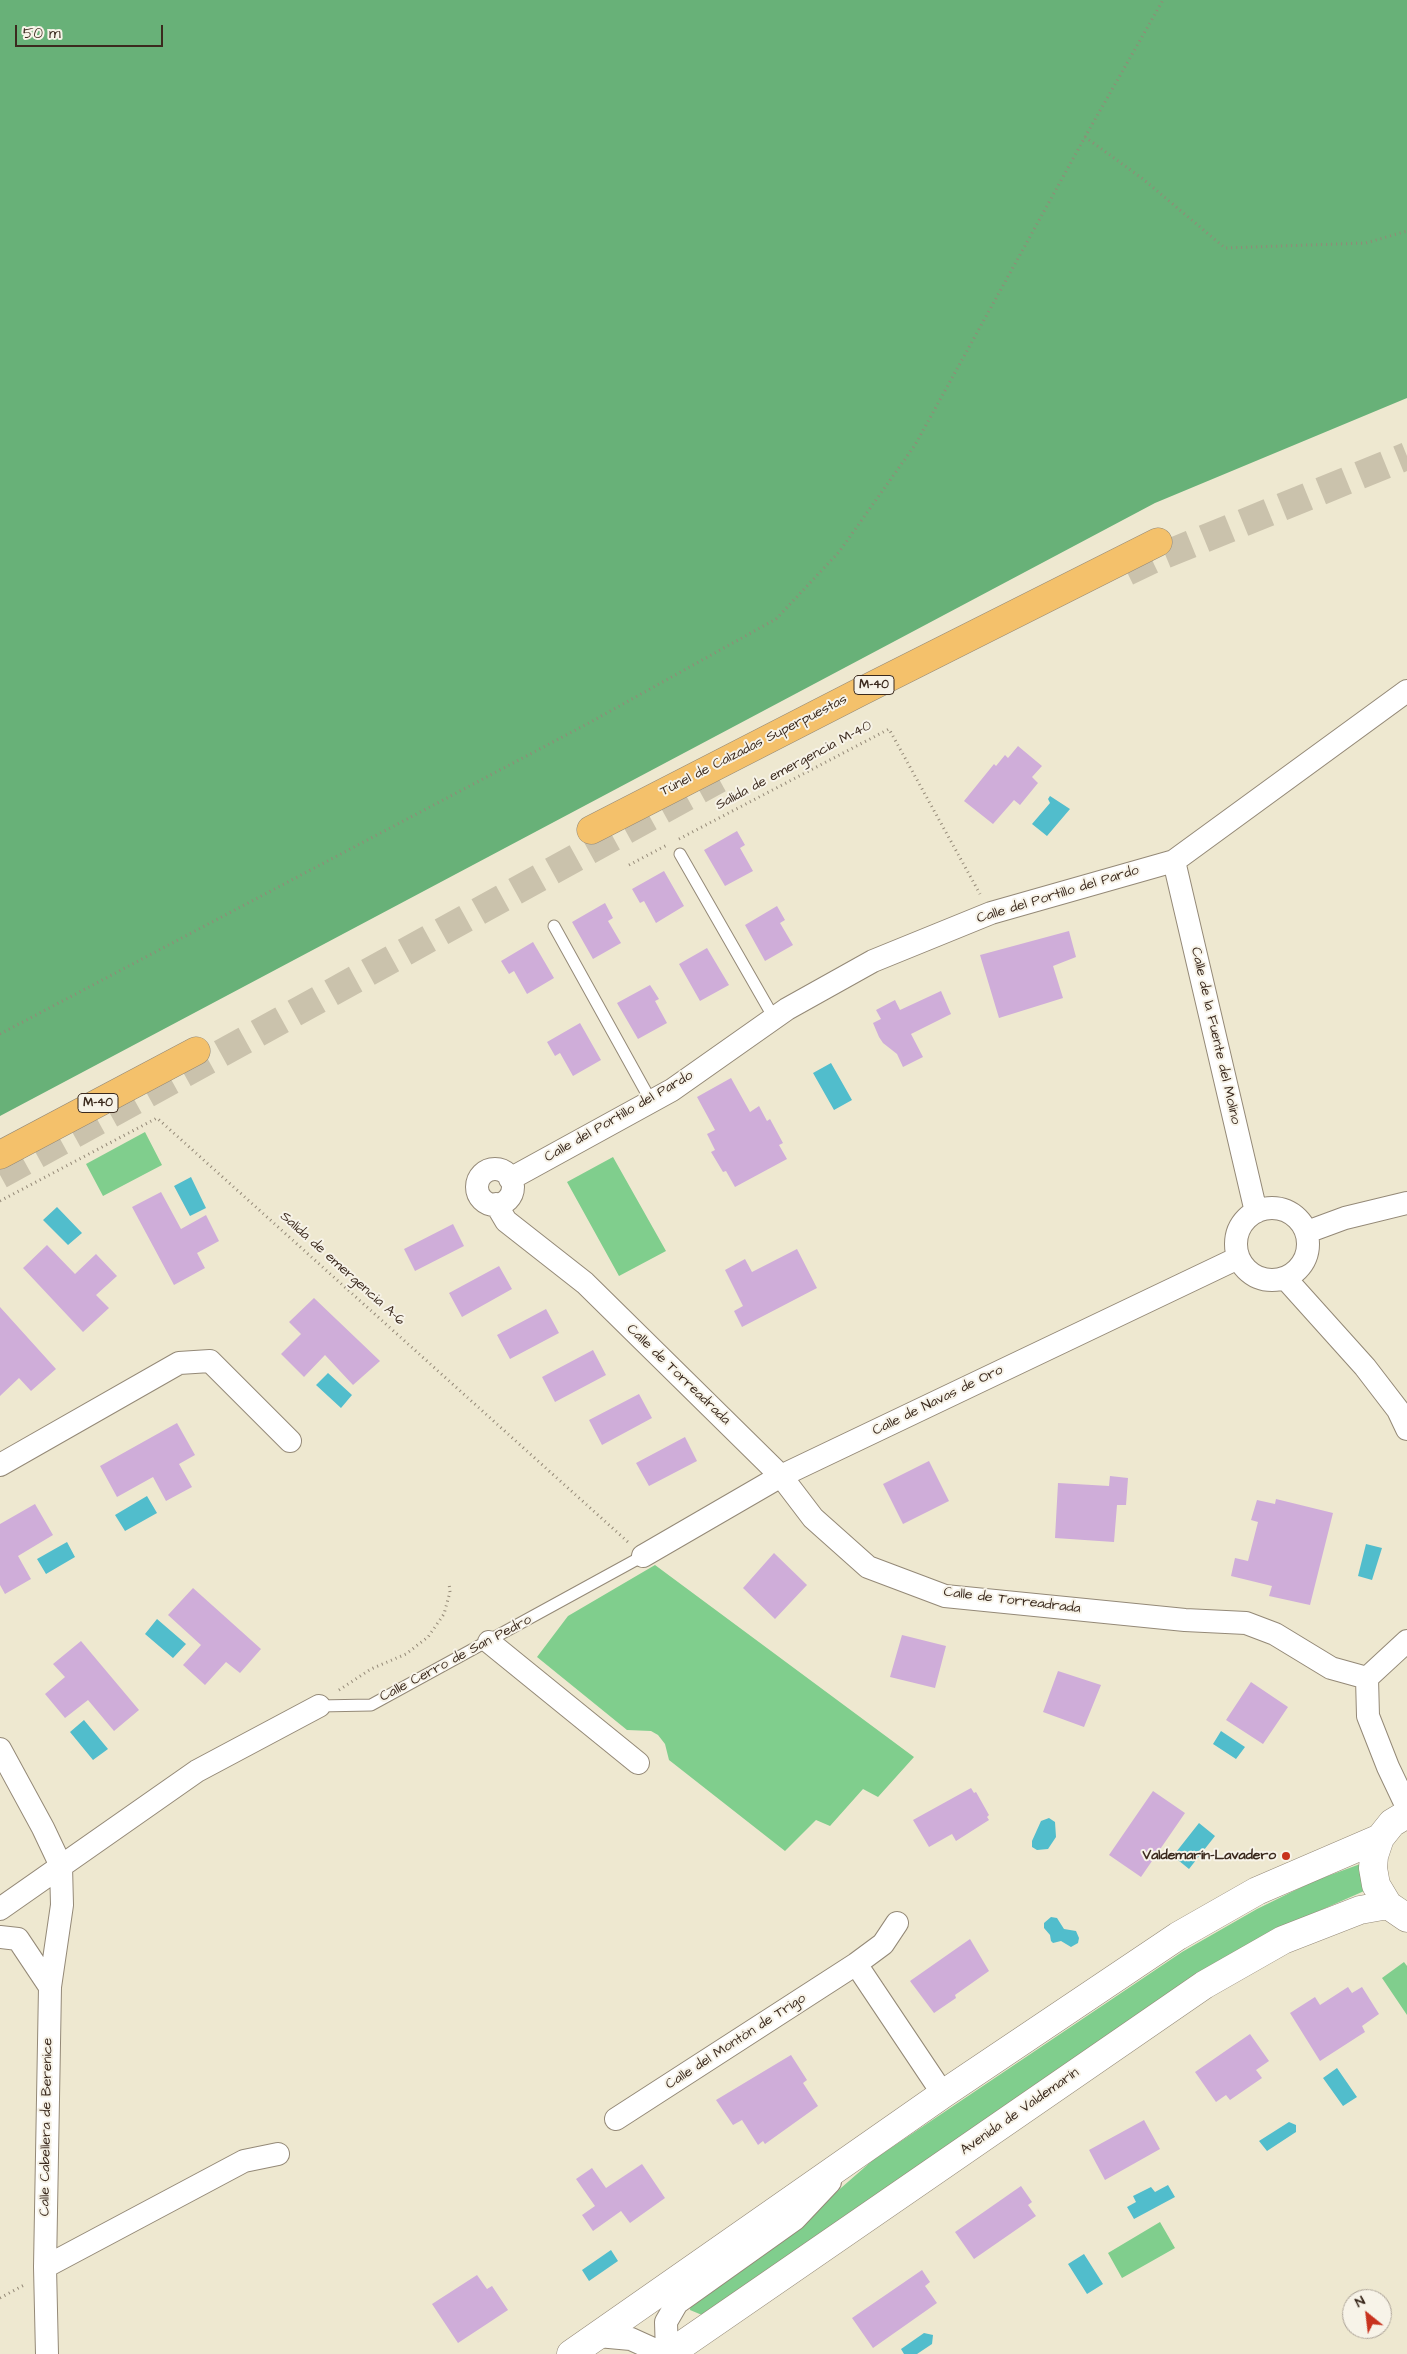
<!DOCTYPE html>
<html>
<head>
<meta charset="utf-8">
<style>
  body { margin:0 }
  #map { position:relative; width:1407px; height:2354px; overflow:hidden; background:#eee8d0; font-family:"Architects Daughter",sans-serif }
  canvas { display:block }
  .north { position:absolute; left:1342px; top:2289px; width:50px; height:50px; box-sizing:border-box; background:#f7f3e8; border:1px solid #aca397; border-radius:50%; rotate:331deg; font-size:14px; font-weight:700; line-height:20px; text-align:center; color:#3b2a1e }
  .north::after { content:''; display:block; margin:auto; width:18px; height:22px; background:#c8321e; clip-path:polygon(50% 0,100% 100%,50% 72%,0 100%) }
  .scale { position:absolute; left:15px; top:25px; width:148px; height:22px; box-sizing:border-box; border:2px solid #3b2a1e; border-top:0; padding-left:6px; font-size:15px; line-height:18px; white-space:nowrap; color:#3b2a1e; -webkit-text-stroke:4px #f7f3e8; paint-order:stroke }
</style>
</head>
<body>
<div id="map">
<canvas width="1407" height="2354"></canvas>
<div class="north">N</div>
<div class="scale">50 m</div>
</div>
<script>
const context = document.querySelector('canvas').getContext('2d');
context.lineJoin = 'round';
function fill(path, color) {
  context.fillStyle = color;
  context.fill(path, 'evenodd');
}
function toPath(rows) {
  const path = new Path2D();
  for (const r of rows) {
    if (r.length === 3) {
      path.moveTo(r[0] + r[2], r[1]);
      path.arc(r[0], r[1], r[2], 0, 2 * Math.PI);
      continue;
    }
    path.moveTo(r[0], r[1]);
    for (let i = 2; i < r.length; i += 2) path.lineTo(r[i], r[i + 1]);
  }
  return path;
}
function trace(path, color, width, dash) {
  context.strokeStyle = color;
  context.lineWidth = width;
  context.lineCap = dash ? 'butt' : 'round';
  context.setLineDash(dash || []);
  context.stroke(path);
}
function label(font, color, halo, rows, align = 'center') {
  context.font = font + ' "Architects Daughter",sans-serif';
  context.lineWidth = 4;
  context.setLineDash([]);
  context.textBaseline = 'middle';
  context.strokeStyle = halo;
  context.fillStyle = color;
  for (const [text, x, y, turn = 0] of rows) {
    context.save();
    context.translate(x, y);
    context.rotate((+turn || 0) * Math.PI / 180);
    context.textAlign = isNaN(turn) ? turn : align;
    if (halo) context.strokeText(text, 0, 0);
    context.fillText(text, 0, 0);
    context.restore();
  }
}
fill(toPath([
  [145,1132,162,1165,103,1196,86,1164],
  [613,1157,666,1251,619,1276,567,1182],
  [655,1565,914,1757,878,1797,863,1789,830,1826,816,1820,785,1851,669,1760,665,1744,658,1735,651,1731,627,1730,537,1657,568,1616],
  [1363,1863,1371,1888,1269,1933,702,2315,690,2310,691,2298,801,2223,873,2160,1182,1952,1257,1909,1314,1881],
  [1404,1962,1407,1966,1407,2015,1382,1978],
  [1160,2222,1175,2248,1122,2278,1108,2253]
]), '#80ce8d');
fill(toPath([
  [0,0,1407,0,1407,398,1155,503,0,1116]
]), '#68b178');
fill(toPath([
  [1050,796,1070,809,1047,836,1032,824,1050,803,1048,799],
  [831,1063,852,1100,834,1110,813,1073],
  [191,1177,206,1208,190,1216,174,1186],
  [57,1207,82,1233,68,1245,43,1220],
  [328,1373,352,1395,341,1408,316,1385],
  [147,1496,157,1513,125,1531,115,1515],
  [67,1542,75,1557,46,1574,37,1559],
  [1366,1544,1382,1548,1372,1580,1358,1576],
  [157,1619,186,1644,173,1658,145,1634],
  [84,1720,108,1749,93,1760,70,1732],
  [1221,1731,1245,1747,1236,1759,1213,1744],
  [1049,1818,1055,1822,1056,1837,1048,1849,1037,1850,1032,1847,1032,1841,1041,1821],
  [1199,1823,1215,1836,1189,1869,1173,1856],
  [1051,1917,1057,1918,1064,1929,1076,1931,1079,1938,1078,1943,1071,1947,1061,1941,1053,1943,1051,1941,1050,1935,1044,1928,1044,1923],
  [1337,2068,1357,2097,1343,2106,1323,2078],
  [1289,2122,1296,2125,1296,2132,1267,2151,1259,2141],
  [1168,2185,1175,2197,1134,2219,1127,2207,1136,2202,1133,2196,1151,2187,1155,2192],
  [611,2250,618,2261,589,2281,582,2270],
  [1084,2254,1103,2284,1087,2294,1068,2264],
  [924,2333,933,2335,932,2344,917,2354,904,2354,901,2349]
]), '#51bdcc');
fill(toPath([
  [1018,746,1042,766,1032,777,1038,783,1020,805,1014,800,993,824,964,801,994,764,996,766,1005,755,1008,758],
  [737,831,745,845,740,848,753,871,725,886,704,850],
  [664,871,684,906,656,923,644,901,640,903,632,889],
  [605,903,613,918,608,921,621,943,593,959,572,922],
  [777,906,785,920,780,923,793,945,765,961,745,925],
  [1069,931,1076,957,1053,966,1063,998,999,1018,980,955],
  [533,942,554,978,527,994,514,971,509,974,501,961],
  [707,948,729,985,700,1001,679,964],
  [650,985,659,999,655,1001,667,1023,638,1039,617,1003],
  [941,991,951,1014,911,1034,923,1057,903,1067,897,1054,883,1043,879,1037,873,1023,881,1019,876,1010,895,1000,900,1010],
  [580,1023,601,1060,573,1076,560,1053,555,1056,547,1042],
  [731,1078,750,1112,759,1106,767,1121,770,1119,783,1143,779,1145,787,1159,735,1187,726,1171,723,1172,711,1152,715,1150,707,1134,715,1130,697,1097],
  [161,1192,181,1229,206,1215,219,1241,197,1253,205,1268,174,1285,132,1207],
  [453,1224,464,1246,415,1271,404,1249],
  [47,1245,75,1274,96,1254,117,1276,96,1295,109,1308,83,1332,23,1268],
  [797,1249,817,1288,742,1327,734,1311,743,1306,725,1270,745,1259,752,1272],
  [499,1266,512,1289,462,1317,449,1293],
  [314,1298,380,1361,353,1385,325,1355,304,1377,281,1354,301,1334,289,1322],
  [0,1307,56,1369,31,1391,19,1378,0,1396],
  [546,1309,559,1333,510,1359,497,1335],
  [593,1350,606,1375,555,1402,542,1377],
  [639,1394,652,1418,602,1445,589,1420],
  [177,1423,195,1455,179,1464,192,1487,166,1501,153,1477,117,1497,100,1466],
  [685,1437,697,1461,649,1486,636,1463],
  [929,1461,949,1501,903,1524,883,1484],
  [1110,1476,1128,1478,1126,1505,1117,1505,1114,1542,1055,1538,1058,1483,1109,1486],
  [1276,1499,1333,1513,1310,1605,1269,1596,1272,1586,1231,1576,1235,1558,1248,1561,1258,1522,1251,1520,1257,1500,1275,1504],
  [35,1504,53,1535,18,1556,31,1579,5,1594,0,1585,0,1524],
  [774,1553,807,1585,775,1619,743,1588],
  [193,1588,261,1649,240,1673,226,1662,205,1685,183,1665,201,1645,168,1615],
  [902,1635,946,1646,935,1688,890,1677],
  [81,1641,139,1710,114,1731,88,1700,65,1718,45,1694,65,1677,53,1664],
  [1058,1671,1101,1685,1084,1727,1043,1712],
  [1251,1682,1288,1707,1263,1744,1226,1720],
  [971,1788,974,1793,976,1792,989,1815,987,1817,989,1820,956,1841,952,1834,929,1847,913,1820],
  [1153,1791,1185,1813,1141,1877,1109,1855],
  [970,1939,989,1971,955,1995,956,1998,934,2013,910,1981],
  [1348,1987,1352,1993,1362,1987,1379,2014,1362,2026,1365,2032,1320,2061,1290,2013,1315,1997,1320,2005],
  [1250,2034,1269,2061,1256,2070,1262,2078,1230,2100,1226,2095,1216,2102,1195,2072],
  [791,2055,807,2080,803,2083,818,2106,765,2144,763,2141,758,2145,742,2120,733,2125,716,2100],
  [1144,2120,1160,2149,1105,2180,1089,2150],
  [642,2164,665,2198,630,2223,621,2211,593,2231,582,2215,595,2206,576,2179,592,2168,606,2188],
  [1021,2186,1032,2202,1028,2205,1036,2216,974,2259,955,2232],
  [922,2270,930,2282,925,2286,937,2303,873,2348,852,2318],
  [477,2275,487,2289,492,2286,508,2310,458,2343,432,2304]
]), '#cfadd9');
trace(toPath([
  [1127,572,1152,560,1407,456],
  [0,1175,719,779]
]), '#cac2ac', 28, [28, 14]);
const service = toPath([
  [680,854,774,1018],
  [554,926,651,1101],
  [319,1706,371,1705,643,1556]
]);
const minor = toPath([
  [1174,861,1256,1212],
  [495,1187,18],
  [510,1179,672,1090,787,1009,873,961,991,913,1174,861,1407,691],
  [496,1204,506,1221,585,1283,781,1476,813,1518,868,1567,945,1596,1185,1620,1246,1623,1275,1634,1331,1668,1367,1678],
  [1272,1244,36],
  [1307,1232,1345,1218,1407,1203],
  [1285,1278,1365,1367,1398,1410,1407,1429],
  [0,1465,179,1363,210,1361,290,1441],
  [643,1556,781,1476,1238,1258],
  [1407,1641,1367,1678,1368,1716,1388,1767,1407,1807],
  [489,1642,638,1763],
  [0,1749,43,1828,61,1866,62,1905,50,1987,18,1939,0,1937],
  [0,1909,197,1771,319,1706],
  [856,1964,943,2094],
  [616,2119,856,1964,883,1944,897,1923],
  [45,2267,244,2161,278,2154],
  [598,2336,631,2339,664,2354],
  [47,2354,45,2267,50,1987],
  [667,2354,666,2322,677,2303,795,2219,830,2182]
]);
const tertiary = toPath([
  [1407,1814,1392,1823,1380,1838,1374,1856,1373,1868,1376,1885,1388,1905,1407,1918],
  [571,2354,943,2094,1178,1936,1257,1891,1380,1838],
  [669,2354,1204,1985,1283,1940,1360,1910,1388,1905]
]);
const motorway = toPath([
  [591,830,862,691,1158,542],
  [0,1155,196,1051]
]);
trace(service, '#948977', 13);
trace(minor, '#948977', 24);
trace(tertiary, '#948977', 29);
trace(motorway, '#948977', 29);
trace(toPath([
  [1085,137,1163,0],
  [679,839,889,729,980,894],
  [629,865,667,845],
  [0,1034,587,724,776,619,839,552,915,445,1085,137,1143,179,1225,248,1366,243,1407,231],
  [0,1201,157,1118,628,1542],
  [339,1690,371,1669,406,1654,428,1637,444,1614,450,1592,449,1583],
  [0,2298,26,2284]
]), '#948977', 3, [1, 4]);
trace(service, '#fff', 11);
trace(minor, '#fff', 22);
trace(tertiary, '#fff', 28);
trace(motorway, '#f4c16b', 28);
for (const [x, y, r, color] of [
  [1286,1856,5,"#c8321e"]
]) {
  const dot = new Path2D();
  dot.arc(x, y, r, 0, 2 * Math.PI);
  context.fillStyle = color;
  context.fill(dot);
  trace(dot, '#f7f3e8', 2);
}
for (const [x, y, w] of [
  [874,685,40],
  [98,1103,40]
]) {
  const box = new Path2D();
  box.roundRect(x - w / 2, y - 9.5, w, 19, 4);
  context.fillStyle = '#f7f3e8';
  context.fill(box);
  trace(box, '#3b2a1e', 1);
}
label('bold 12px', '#3b2a1e', null, [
  ["M-40",874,685],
  ["M-40",98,1103]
]);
label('14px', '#3b2a1e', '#f7f3e8', [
  ["Túnel de Calzadas Superpuestas",754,746,-27],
  ["Salida de emergencia M-40",794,766,-28],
  ["Calle del Portillo del Pardo",1058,895,-17],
  ["Calle de la Fuente del Molino",1215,1036,77],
  ["Calle del Portillo del Pardo",619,1117,-30],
  ["Salida de emergencia A-6",342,1269,42],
  ["Calle de Torreadrada",678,1375,44],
  ["Calle de Navas de Oro",938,1401,-26],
  ["Calle de Torreadrada",1012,1601,7],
  ["Calle Cerro de San Pedro",456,1659,-28],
  ["Calle del Montón de Trigo",736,2042,-33],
  ["Avenida de Valdemarín",1020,2112,-35],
  ["Calle Cabellera de Berenice",47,2127,-89]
]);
label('bold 14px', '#3b2a1e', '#f7f3e8', [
  ["Valdemarín-Lavadero",1276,1856]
], 'right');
</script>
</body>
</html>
